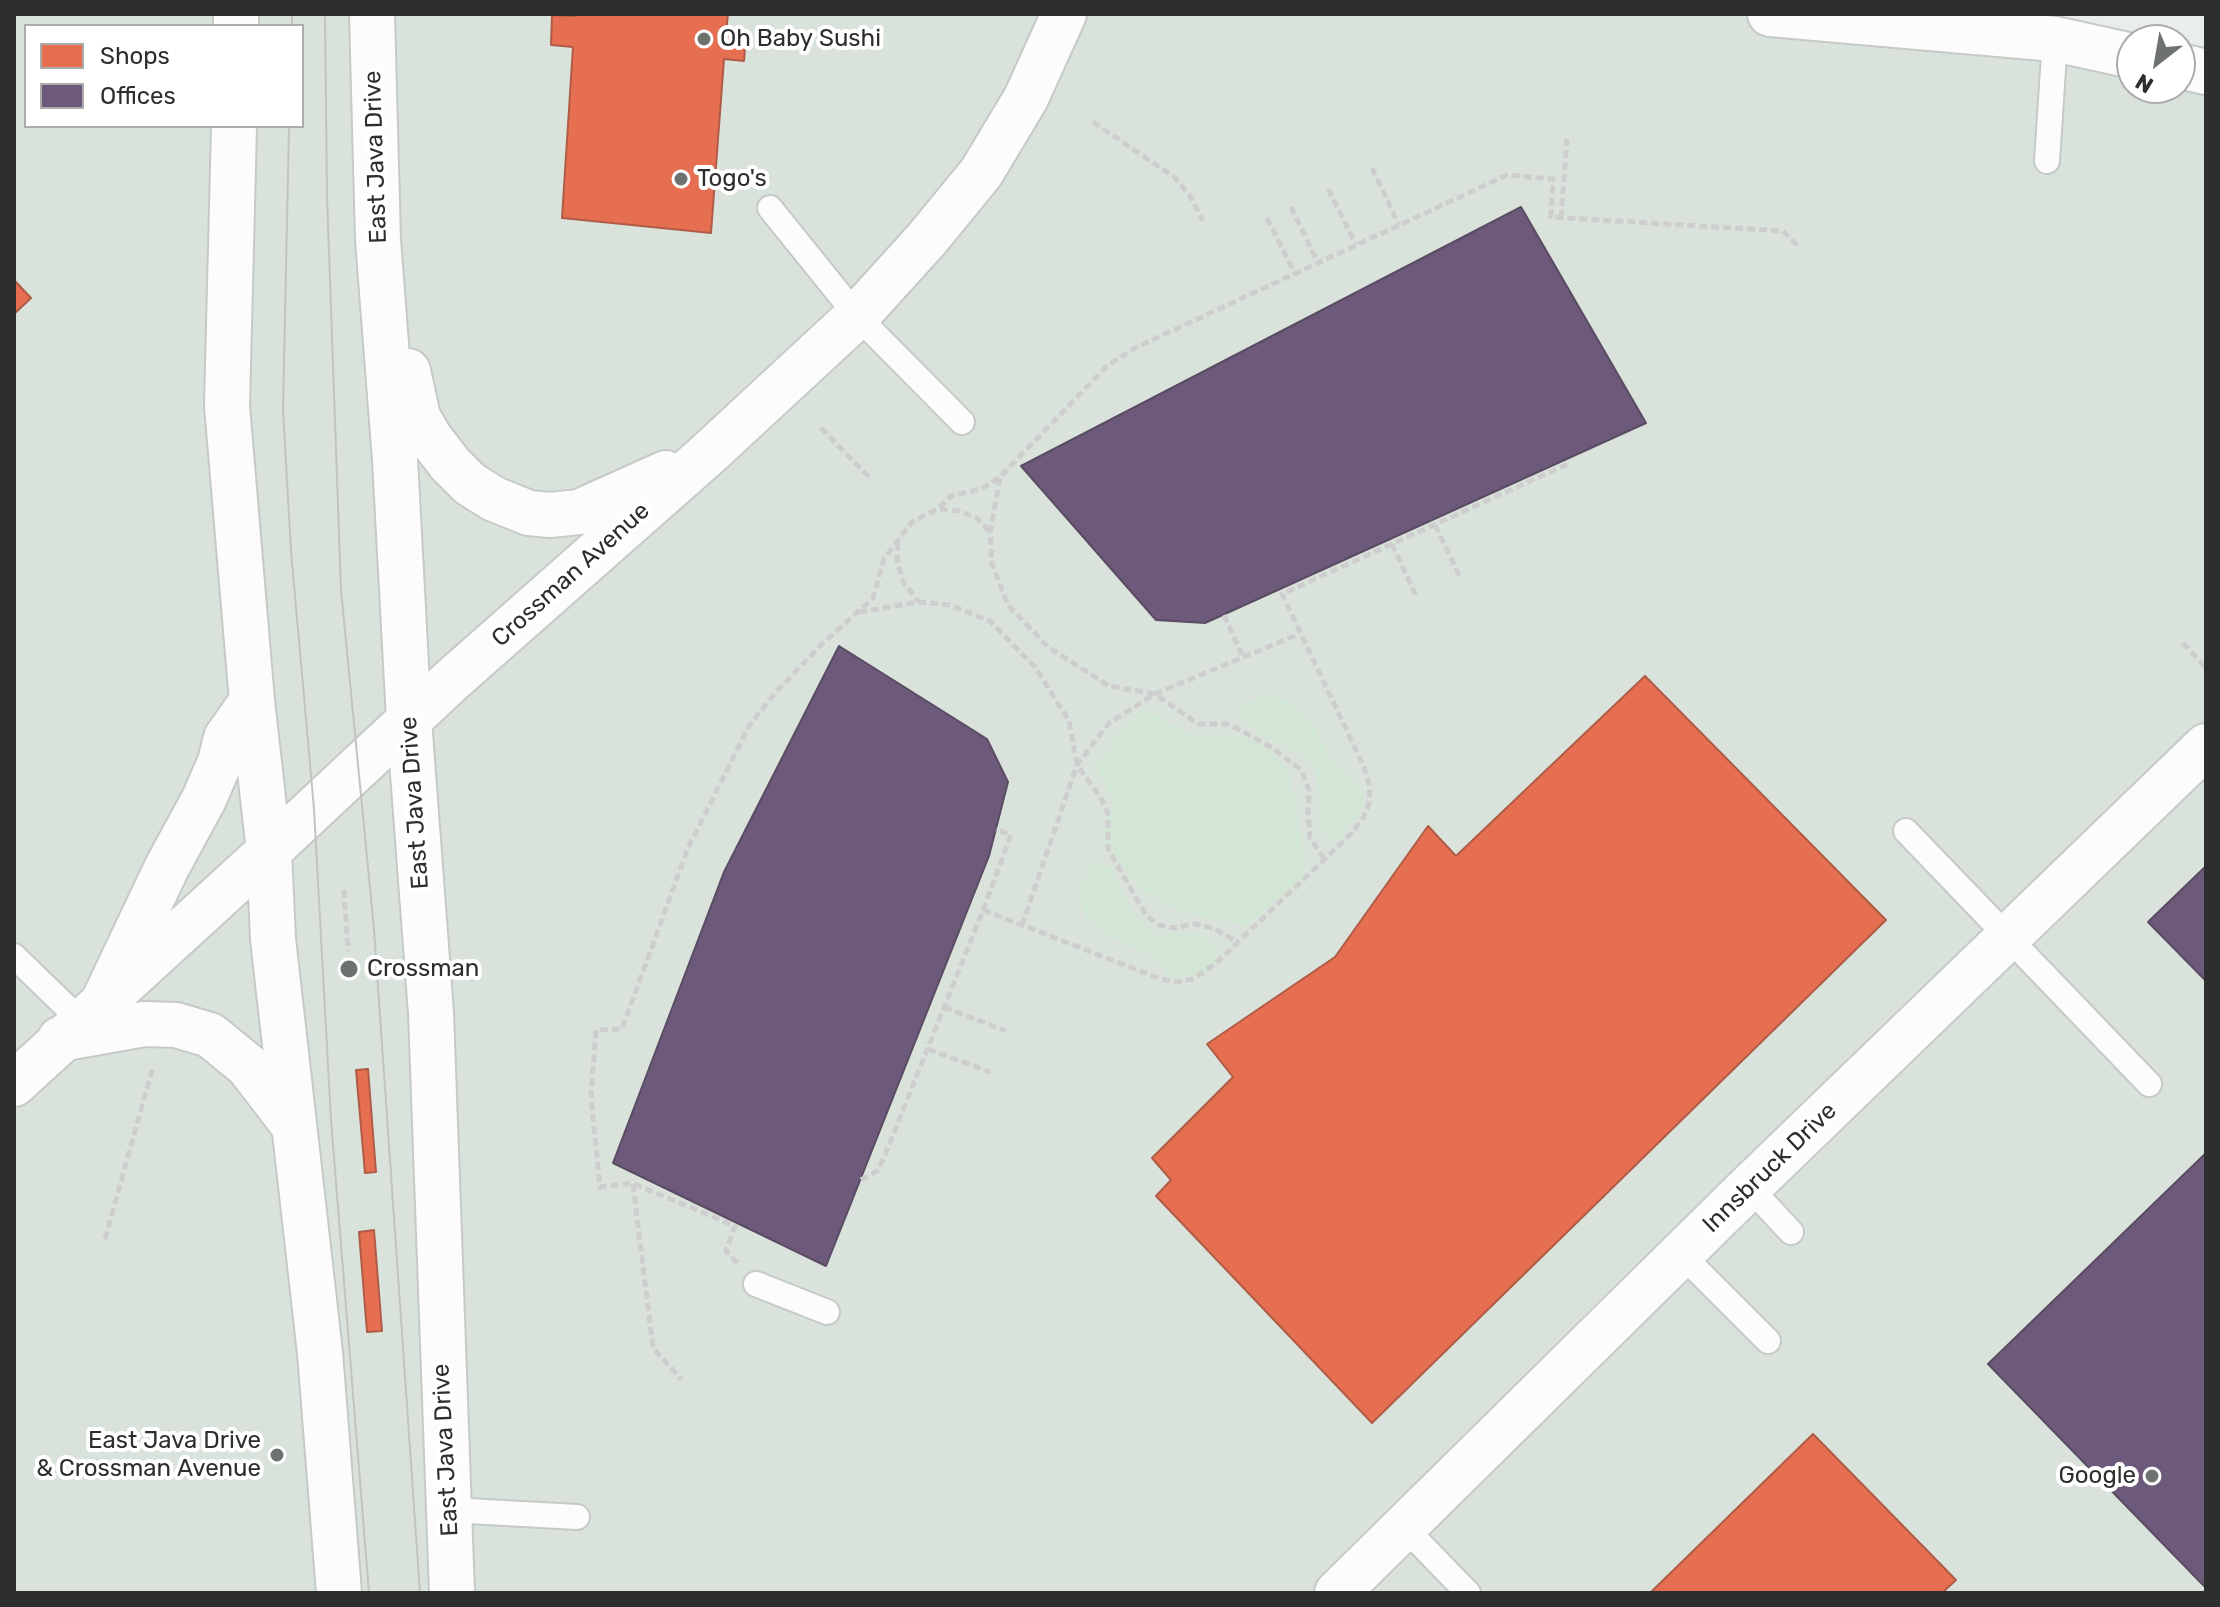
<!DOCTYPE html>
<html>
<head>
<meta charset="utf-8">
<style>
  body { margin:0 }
  #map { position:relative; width:2220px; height:1607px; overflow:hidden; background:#eaeeea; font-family:Rubik,sans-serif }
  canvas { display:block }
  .frame { position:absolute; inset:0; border:16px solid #2c2f2d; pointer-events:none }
  .legend { position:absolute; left:24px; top:24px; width:280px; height:104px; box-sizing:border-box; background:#fff; border:2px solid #abacab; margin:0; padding:10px 14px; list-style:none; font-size:24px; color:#2c2f2d }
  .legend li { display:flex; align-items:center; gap:16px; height:40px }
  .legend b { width:40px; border:2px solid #abacab }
  .north { position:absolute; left:2116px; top:24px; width:80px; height:80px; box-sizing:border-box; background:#fff; border:2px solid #abacab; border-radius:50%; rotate:211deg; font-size:22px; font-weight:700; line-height:32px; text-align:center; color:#2c2f2d }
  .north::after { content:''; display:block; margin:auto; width:28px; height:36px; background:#6e726f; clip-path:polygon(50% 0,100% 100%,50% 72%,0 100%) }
</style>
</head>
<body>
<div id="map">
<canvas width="2220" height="1607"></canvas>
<div class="frame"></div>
<ul class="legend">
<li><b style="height:22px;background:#e76f51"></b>Shops</li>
<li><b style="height:22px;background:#6d597a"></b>Offices</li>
</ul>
<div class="north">N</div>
</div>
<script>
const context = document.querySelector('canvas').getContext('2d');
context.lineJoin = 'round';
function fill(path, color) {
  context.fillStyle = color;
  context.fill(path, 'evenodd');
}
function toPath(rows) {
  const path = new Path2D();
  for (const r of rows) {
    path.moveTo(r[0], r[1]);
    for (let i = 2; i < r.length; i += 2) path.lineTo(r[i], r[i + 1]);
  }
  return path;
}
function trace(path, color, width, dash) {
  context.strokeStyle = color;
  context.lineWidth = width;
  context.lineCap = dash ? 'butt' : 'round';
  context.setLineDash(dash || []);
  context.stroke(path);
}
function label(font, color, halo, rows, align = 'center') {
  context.font = font + ' Rubik,sans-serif';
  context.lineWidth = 8;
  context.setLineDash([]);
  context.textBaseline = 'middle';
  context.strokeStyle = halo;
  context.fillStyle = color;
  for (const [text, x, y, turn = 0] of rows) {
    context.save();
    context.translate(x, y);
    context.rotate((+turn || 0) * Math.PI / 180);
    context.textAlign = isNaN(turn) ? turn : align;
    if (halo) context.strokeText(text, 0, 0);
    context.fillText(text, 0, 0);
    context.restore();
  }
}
fill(toPath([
  [14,14,1983,14,2132,54,2132,88,2180,88,2206,74,2206,1593,14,1593],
  [26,26,302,26,302,126,26,126]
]), '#dae3db');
fill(toPath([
  [1261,695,1281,697,1314,724,1326,751,1341,765,1353,783,1366,793,1359,815,1335,845,1321,827,1315,767,1299,753,1259,734,1239,714,1243,705],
  [1143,708,1189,734,1254,738,1288,769,1299,819,1305,876,1246,926,1178,911,1138,887,1103,836,1114,803,1095,763],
  [1095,860,1113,869,1135,915,1156,935,1201,933,1220,952,1203,975,1169,978,1151,955,1109,937,1084,916,1080,886]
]), '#d3e6d6');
const shops = toPath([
  [575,14,728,14,726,33,746,34,744,61,724,59,711,233,562,218,573,47,551,45,552,15,574,16,575,14],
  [14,280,31,298,14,314,14,280],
  [1645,676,1886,920,1372,1423,1156,1196,1171,1180,1152,1158,1233,1077,1207,1044,1335,957,1428,826,1456,856,1645,676],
  [368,1069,376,1172,365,1173,356,1070,368,1069],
  [374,1230,382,1331,367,1332,359,1232,374,1230],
  [1813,1434,1956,1580,1942,1593,1650,1593,1813,1434]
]);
fill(shops, '#e76f51');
trace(shops, '#af5c46', 2);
const offices = toPath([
  [1521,207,1646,423,1205,623,1156,620,1021,466,1521,207],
  [839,646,987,739,1008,782,989,856,826,1266,613,1163,724,872,839,646],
  [2206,866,2206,981,2148,922,2206,866],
  [2206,1153,2206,1588,1988,1364,2206,1153]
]);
fill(offices, '#6d597a');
trace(offices, '#5a4c63', 2);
const service = toPath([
  [2047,161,2055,39],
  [770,208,857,316,962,422],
  [1906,831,2149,1084],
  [14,956,81,1021],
  [1749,1187,1791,1232],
  [1682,1255,1768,1341],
  [756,1284,827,1312],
  [450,1510,577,1517],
  [1404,1527,1468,1593]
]);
const minor = toPath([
  [1337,1593,1749,1187,2206,746]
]);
const tertiary = toPath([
  [1770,14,2055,39,2132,56],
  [2180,66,2206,72],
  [14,1084,269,851]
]);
const secondary = toPath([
  [372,14,378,240,395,460,409,720,431,1013,452,1593],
  [236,26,236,14],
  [234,126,227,406,252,701,269,851,273,939,320,1353,339,1593],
  [408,371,418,417,430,438,450,464,470,484,494,499,529,513,550,515,579,512,666,473],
  [269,851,453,679,708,454,857,316,926,240,981,173,1026,98,1064,14],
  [103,1002,167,867,204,799,220,762,226,738,252,701],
  [60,1039,144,1024,176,1025,210,1035,248,1066,294,1126]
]);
trace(service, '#c6cac7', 28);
trace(minor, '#c6cac7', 48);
trace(tertiary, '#c6cac7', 48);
trace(secondary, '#c6cac7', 48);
trace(toPath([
  [1093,122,1174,177,1190,196,1203,221],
  [1372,168,1399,225],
  [1328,189,1356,245],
  [1291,207,1318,263],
  [1267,218,1295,274],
  [1561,218,1567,139],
  [821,428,869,477],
  [1000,478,990,532,992,564,1008,605,1048,647,1109,686,1155,694,1198,724,1227,724,1240,730,1274,749,1302,771,1309,790,1308,812,1310,838,1323,857],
  [940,509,959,511,977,518,990,532],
  [1435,525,1460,577],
  [898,543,897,560,903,582,919,602],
  [1392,544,1417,598],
  [859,612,919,602,950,605,990,621,1035,667,1069,721,1077,765,1101,798,1108,814,1108,849,1146,915,1159,925,1175,928,1194,924,1213,928,1236,941],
  [1224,615,1243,657],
  [2183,643,2206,668],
  [344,890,348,951],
  [983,910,1161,979,1177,982,1193,979,1215,964,1351,834,1363,818,1369,804,1370,787,1364,767,1282,594,1570,463],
  [1022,925,1077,765,1109,723,1155,694,1299,634],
  [944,1007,1006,1031],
  [928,1049,990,1072],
  [861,1180,877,1171,885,1155,983,910,1011,835,996,829],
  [633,1184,653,1348,682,1380],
  [105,1239,153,1067],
  [737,1263,726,1251,735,1226,632,1183,600,1187,591,1096,596,1030,622,1029,688,848,749,726,775,693,820,646,873,598,884,559,912,522,939,508,951,496,981,489,1000,477,1107,366,1133,349,1507,175,1553,179,1551,217,1783,231,1800,248]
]), '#cecece', 5, [8, 4]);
trace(service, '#fcfcfc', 24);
trace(minor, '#fcfcfc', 44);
trace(tertiary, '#fcfcfc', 44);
trace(secondary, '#fcfcfc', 44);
trace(toPath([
  [325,14,327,196,341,590,374,929,420,1593],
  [292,26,292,14],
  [289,126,283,410,291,551,314,809,331,1120,369,1593]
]), '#c2c3c2', 2);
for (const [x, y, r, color] of [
  [704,39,8,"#6e726f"],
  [681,179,8,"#6e726f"],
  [349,969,10,"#6e726f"],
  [277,1455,8,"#6e726f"],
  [2152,1476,8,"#6e726f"]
]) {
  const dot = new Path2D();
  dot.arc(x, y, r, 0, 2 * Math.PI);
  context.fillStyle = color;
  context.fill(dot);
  trace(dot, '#fff', 3);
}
label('24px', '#2c2f2d', '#fff', [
  ["Oh Baby Sushi",720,39],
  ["Togo's",697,179],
  ["Crossman",367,969],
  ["East Java Drive",261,1441,"right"],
  ["& Crossman Avenue",261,1469,"right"],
  ["Google",2136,1476,"right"]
], 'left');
label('24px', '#2c2f2d', '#fff', [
  ["East Java Drive",376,157,-92],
  ["Crossman Avenue",571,575,-42],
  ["East Java Drive",415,803,-94],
  ["Innsbruck Drive",1770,1168,-44],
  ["East Java Drive",446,1450,-93]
]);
</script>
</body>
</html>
